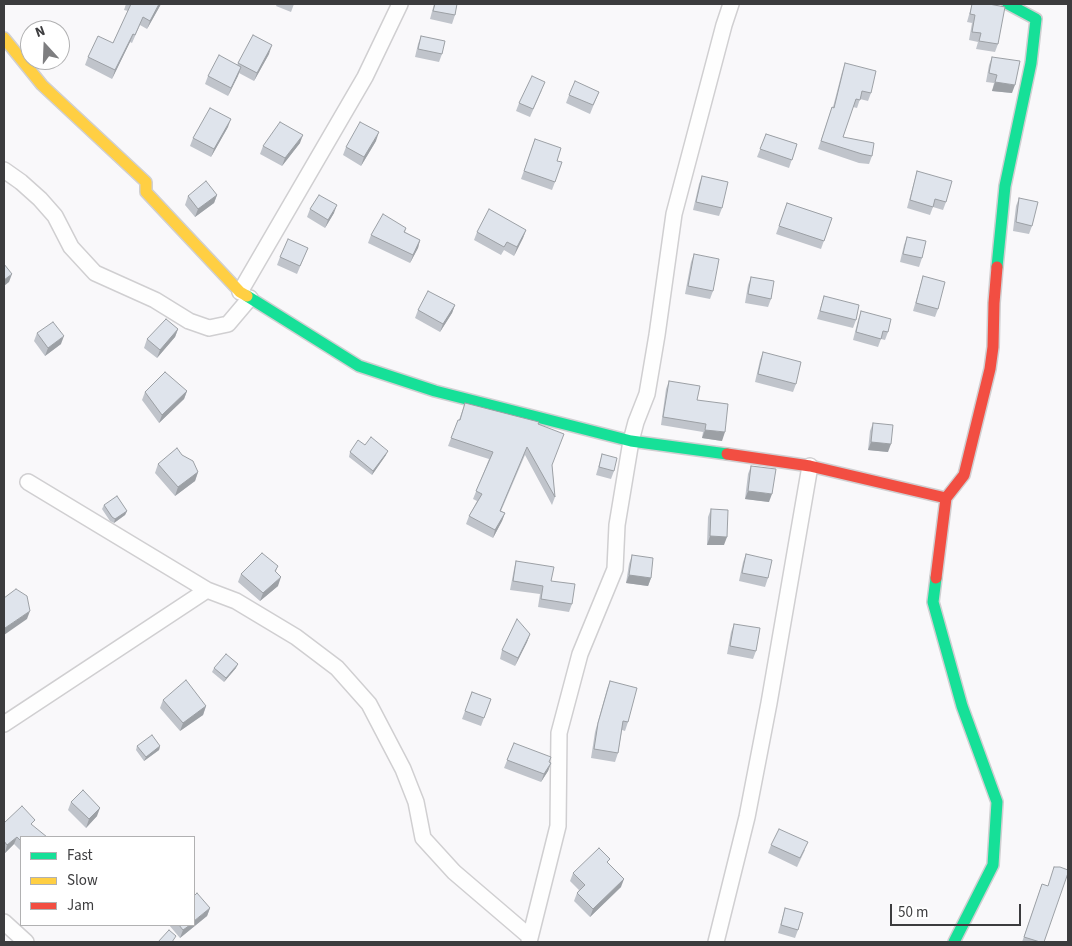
<!DOCTYPE html>
<html>
<head>
<meta charset="utf-8">
<style>
  body { margin:0 }
  #map { position:relative; width:1072px; height:946px; overflow:hidden; background:#f9f8fa; font-family:"Source Sans 3",sans-serif }
  canvas { display:block }
  .frame { position:absolute; inset:0; border:5px solid #3c3c3e; pointer-events:none }
  .legend { position:absolute; left:20px; top:836px; width:175px; height:90px; box-sizing:border-box; background:#fff; border:1px solid #b1b1b2; margin:0; padding:6px 9px; list-style:none; font-size:15px; color:#3c3c3e }
  .legend li { display:flex; align-items:center; gap:10px; height:25px }
  .legend b { width:25px; border:1px solid #b1b1b2 }
  .north { position:absolute; left:20px; top:20px; width:50px; height:50px; box-sizing:border-box; background:#fff; border:1px solid #b1b1b2; border-radius:50%; rotate:340deg; font-size:14px; font-weight:700; line-height:20px; text-align:center; color:#3c3c3e }
  .north::after { content:''; display:block; margin:auto; width:18px; height:22px; background:#7e7e80; clip-path:polygon(50% 0,100% 100%,50% 72%,0 100%) }
  .scale { position:absolute; left:890px; top:904px; width:131px; height:22px; box-sizing:border-box; border:2px solid #3c3c3e; border-top:0; padding-left:6px; font-size:15px; line-height:18px; white-space:nowrap; color:#3c3c3e; -webkit-text-stroke:4px #fff; paint-order:stroke }
</style>
</head>
<body>
<div id="map">
<canvas width="1072" height="946"></canvas>
<div class="frame"></div>
<ul class="legend">
<li><b style="height:6px;background:#16e098"></b>Fast</li>
<li><b style="height:6px;background:#ffcf43"></b>Slow</li>
<li><b style="height:6px;background:#f24e42"></b>Jam</li>
</ul>
<div class="north">N</div>
<div class="scale">50 m</div>
</div>
<script>
const context = document.querySelector('canvas').getContext('2d');
context.lineJoin = 'round';
function toPath(rows) {
  const path = new Path2D();
  for (const r of rows) {
    path.moveTo(r[0], r[1]);
    for (let i = 2; i < r.length; i += 2) path.lineTo(r[i], r[i + 1]);
  }
  return path;
}
function trace(path, color, width, dash) {
  context.strokeStyle = color;
  context.lineWidth = width;
  context.lineCap = dash ? 'butt' : 'round';
  context.setLineDash(dash || []);
  context.stroke(path);
}
function fill(path, color) {
  context.fillStyle = color;
  context.fill(path, 'evenodd');
}
const street = toPath([
  [4,170,21,182,40,199,55,216,71,247,95,273,155,300,189,321,209,328,228,324,250,298],
  [240,292,365,77,400,4],
  [28,482,207,590,236,601,296,637,337,668,369,704,403,769,416,802,423,838,454,872,530,937],
  [4,724,207,590],
  [4,922,26,942],
  [529,942,558,826,559,733,580,654,615,569,617,525,631,441,636,422,647,394,657,335,674,214,724,25,731,4],
  [716,942,747,817,769,703,810,466]
]);
const fast = toPath([
  [997,267,1005,186,1031,63,1036,19,1008,4],
  [247,296,359,366,435,391,631,441,727,454],
  [936,578,933,602,962,706,997,802,993,865,954,942]
]);
const slow = toPath([
  [4,38,42,85,146,182,146,192,240,292,247,296]
]);
const jam = toPath([
  [727,454,810,466,946,498],
  [936,578,946,498,964,475,990,369,993,347,994,303,997,267]
]);
trace(street, '#d0cfd1', 18);
trace(fast, '#d0cfd1', 14);
trace(slow, '#d0cfd1', 14);
trace(jam, '#d0cfd1', 14);
trace(street, '#fefefe', 15);
trace(fast, '#16e098', 11);
trace(slow, '#ffcf43', 11);
trace(jam, '#f24e42', 11);
fill(toPath([
  [126,4,161,4,147,29,140,25,132,43,130,42,112,79,85,65,88,57,113,43,128,11,124,10],
  [277,4,294,4,291,12,276,6],
  [434,4,457,4,455,15,452,24,430,19],
  [972,4,989,4,998,44,995,52,976,49,978,42,969,40,972,23,967,22],
  [421,36,442,54,439,62,415,57,418,44],
  [269,54,254,81,239,73,228,96,205,84,208,76,237,65,238,63],
  [992,57,1012,93,992,91,994,83,986,82,989,65],
  [845,63,871,93,868,101,860,99,857,108,853,107,843,137,872,156,869,164,859,163,818,149,832,107,833,107,842,72],
  [542,90,530,117,516,111,519,103],
  [599,92,590,114,566,103,569,95],
  [228,127,211,157,190,146,193,138],
  [766,134,797,144,789,168,757,157],
  [535,139,557,161,555,182,552,190,521,179],
  [376,141,361,166,343,155,346,147],
  [300,143,282,166,260,154,263,146],
  [917,171,946,202,943,210,933,207,930,215,907,208],
  [702,176,722,208,719,216,693,210,699,184],
  [217,195,214,203,195,217,185,205,188,196],
  [1019,198,1032,226,1029,234,1013,231,1016,206],
  [787,203,832,218,821,249,776,234],
  [310,209,334,213,325,228,307,217],
  [406,228,405,232,420,240,418,248,410,263,368,243,371,235],
  [526,230,523,238,514,256,504,250,501,255,474,240,477,232],
  [907,237,922,258,919,267,900,262,904,245],
  [308,248,297,274,277,265,280,257],
  [694,254,713,291,710,299,685,294,691,262],
  [923,276,938,309,935,317,913,311],
  [751,277,771,299,768,307,745,303,748,285],
  [824,296,856,320,853,328,817,319],
  [455,305,452,313,440,332,415,318,418,310],
  [861,311,888,332,885,340,881,339,878,347,853,340,858,320],
  [178,329,175,337,157,358,144,348,147,339],
  [37,333,61,344,45,356,34,341],
  [763,352,796,384,793,392,755,382,760,360],
  [669,381,697,400,722,441,702,438,703,432,661,425,666,389],
  [187,391,184,399,159,423,142,400,145,392],
  [465,403,538,424,552,465,555,497,552,505,525,455,501,511,505,513,502,521,493,538,466,524,469,516,477,501,473,499,489,459,448,446,458,420,459,420],
  [873,423,888,452,868,450,870,431],
  [365,445,386,455,372,475,349,457,350,452],
  [602,454,614,471,611,479,596,475],
  [182,455,198,472,195,481,175,496,155,473,158,464],
  [751,466,769,502,745,499,748,474],
  [104,505,127,511,125,515,114,523,110,521,102,509],
  [711,509,724,545,707,545,708,517],
  [746,554,768,578,765,587,739,581,743,562],
  [632,555,651,578,648,586,626,583,629,564],
  [516,561,551,581,572,604,569,612,538,607,540,594,510,590,514,569],
  [278,566,276,571,278,586,260,601,238,582,241,574],
  [734,624,756,651,753,659,727,654,731,632],
  [530,634,527,642,515,666,500,659,502,650],
  [214,668,236,668,224,682,212,672],
  [610,681,628,722,625,731,622,730,618,753,615,762,591,758,595,732,607,689],
  [472,692,491,699,481,726,462,719],
  [163,700,206,706,203,715,180,731,160,708],
  [514,743,551,763,548,771,541,782,504,768],
  [137,746,160,746,159,750,144,761,136,750],
  [71,802,97,816,86,828,68,810],
  [4,823,33,825,21,837,21,851,14,844,5,853,4,852],
  [771,845,805,850,797,867,768,853],
  [608,863,621,887,590,917,574,901,577,893,579,890,570,881,573,873],
  [1042,884,1048,886,1044,942,1022,942],
  [210,908,207,916,180,938,169,925,194,925],
  [785,908,798,930,795,938,778,933]
]), '#c0c4cb');
fill(toPath([
  [159,4,161,4,147,29,150,21],
  [133,34,130,42,112,79,115,70],
  [272,45,269,54,254,81,257,73],
  [241,67,238,76,228,96,231,88],
  [995,82,1015,85,1012,93,992,91],
  [231,119,228,127,211,157,214,149],
  [379,132,376,141,361,166,364,157],
  [303,135,300,143,282,166,285,158],
  [217,195,214,203,195,217,198,209],
  [337,205,334,213,325,228,328,220],
  [526,230,523,238,514,256,517,247],
  [420,240,418,248,410,263,413,255],
  [12,274,9,282,4,286,4,280],
  [455,305,452,313,440,332,443,324],
  [178,329,175,337,157,358,160,350],
  [64,336,61,344,45,356,48,348],
  [187,391,184,399,159,423,162,415],
  [705,430,725,432,722,441,702,438],
  [871,442,891,444,888,452,868,450],
  [388,451,386,455,372,475,373,471],
  [198,472,195,481,175,496,178,487],
  [748,491,772,494,769,502,745,499],
  [127,511,125,515,114,523,115,519],
  [505,513,502,521,493,538,495,530],
  [710,536,727,537,724,545,707,545],
  [629,575,651,578,648,586,626,583],
  [281,577,278,586,260,601,263,593],
  [30,611,27,619,4,635,4,632,5,628],
  [530,634,527,642,515,666,518,658],
  [238,664,236,668,224,682,226,678],
  [206,706,203,715,180,731,183,723],
  [160,746,159,750,144,761,146,757],
  [551,763,548,771,541,782,544,774],
  [100,808,97,816,86,828,89,819],
  [17,837,14,844,5,853,7,845],
  [624,879,621,887,590,917,593,909],
  [210,908,207,916,180,938,183,930,190,925,194,925,194,921]
]), '#9ca0a5');
const building = toPath([
  [131,4,159,4,150,21,143,17,135,35,133,34,115,70,88,57,98,36,113,43,131,4],
  [435,4,457,4,455,15,433,11,435,4],
  [972,4,989,4,1005,7,998,44,979,41,981,33,972,32,975,15,970,14,972,4],
  [253,35,272,45,257,73,238,63,253,35],
  [421,36,445,41,442,54,418,49,421,36],
  [219,55,241,67,231,88,208,76,219,55],
  [992,57,1020,61,1015,85,995,82,997,75,989,73,992,57],
  [845,63,876,71,871,93,862,91,860,100,856,99,843,137,874,143,872,156,862,154,821,141,832,107,834,108,845,63],
  [532,76,545,82,533,109,519,103,532,76],
  [575,81,599,92,593,105,569,95,575,81],
  [210,108,231,119,214,149,193,138,210,108],
  [280,122,303,135,285,158,263,146,280,122],
  [360,122,379,132,364,157,346,147,360,122],
  [766,134,797,144,792,160,760,149,766,134],
  [535,139,561,148,557,161,562,162,555,182,524,171,535,139],
  [917,171,952,181,946,202,935,199,933,207,910,200,917,171],
  [702,176,728,182,722,208,696,202,702,176],
  [206,181,217,195,198,209,188,196,206,181],
  [319,195,337,205,328,220,310,209,319,195],
  [1019,198,1038,202,1032,226,1016,222,1019,198],
  [787,203,832,218,824,241,779,226,787,203],
  [489,209,526,230,517,247,507,242,504,247,477,232,489,209],
  [383,214,406,228,404,232,420,240,413,255,371,235,383,214],
  [907,237,926,241,922,258,903,254,907,237],
  [288,239,308,248,300,266,280,257,288,239],
  [694,254,719,259,713,291,688,286,694,254],
  [4,264,12,274,4,280,4,264],
  [923,276,945,282,938,309,916,303,923,276],
  [751,277,774,281,771,299,748,294,751,277],
  [428,291,455,305,443,324,418,310,428,291],
  [824,296,859,305,856,320,820,311,824,296],
  [861,311,891,319,888,332,883,331,881,339,856,332,861,311],
  [166,319,178,329,160,350,147,339,166,319],
  [53,322,64,336,48,348,37,333,53,322],
  [763,352,801,362,796,384,758,374,763,352],
  [165,372,187,391,162,415,145,392,165,372],
  [669,381,700,386,697,400,728,404,725,432,705,430,706,424,663,417,669,381],
  [465,403,539,422,538,424,564,434,552,465,555,497,527,447,500,511,505,513,495,530,469,516,482,494,476,491,493,452,451,438,458,420,460,420,465,403],
  [873,423,893,425,891,444,871,442,873,423],
  [371,437,388,451,373,471,350,452,358,440,365,445,371,437],
  [177,448,182,455,193,461,198,472,178,487,158,464,177,448],
  [602,454,617,458,614,471,599,467,602,454],
  [751,466,776,469,772,494,748,491,751,466],
  [117,496,127,511,115,519,112,517,104,505,117,496],
  [711,509,728,510,727,537,710,536,711,509],
  [262,553,278,566,275,571,281,577,263,593,241,574,262,553],
  [746,554,772,560,768,578,742,573,746,554],
  [632,555,653,558,651,578,629,575,632,555],
  [516,561,554,567,551,581,575,584,572,604,541,599,543,586,513,581,516,561],
  [16,589,27,596,30,611,5,628,4,626,4,598,16,589],
  [517,619,530,634,518,658,502,650,517,619],
  [734,624,760,628,756,651,730,646,734,624],
  [226,654,238,664,226,678,214,668,226,654],
  [186,680,206,706,183,723,163,700,186,680],
  [610,681,637,688,628,722,623,721,618,753,594,749,598,723,610,681],
  [472,692,491,699,484,718,465,711,472,692],
  [152,735,160,746,146,757,137,746,152,735],
  [514,743,551,757,549,762,551,763,544,774,507,760,514,743],
  [83,790,100,808,89,819,71,802,83,790],
  [22,806,35,820,31,824,47,837,21,837,21,841,17,837,7,845,4,841,4,823,22,806],
  [779,829,808,842,800,858,771,845,779,829],
  [599,848,610,859,607,862,624,879,593,909,577,893,585,885,573,873,599,848],
  [1054,867,1060,867,1068,870,1068,873,1044,942,1040,942,1024,937,1042,884,1048,886,1054,867],
  [197,893,210,908,194,921,194,896,197,893],
  [785,908,803,913,798,930,781,925,785,908],
  [179,925,190,925,183,930,179,925],
  [169,930,176,936,172,942,158,942,169,930]
]);
fill(building, '#dfe4ec');
trace(building, '#9ca0a5', 1);
</script>
</body>
</html>
